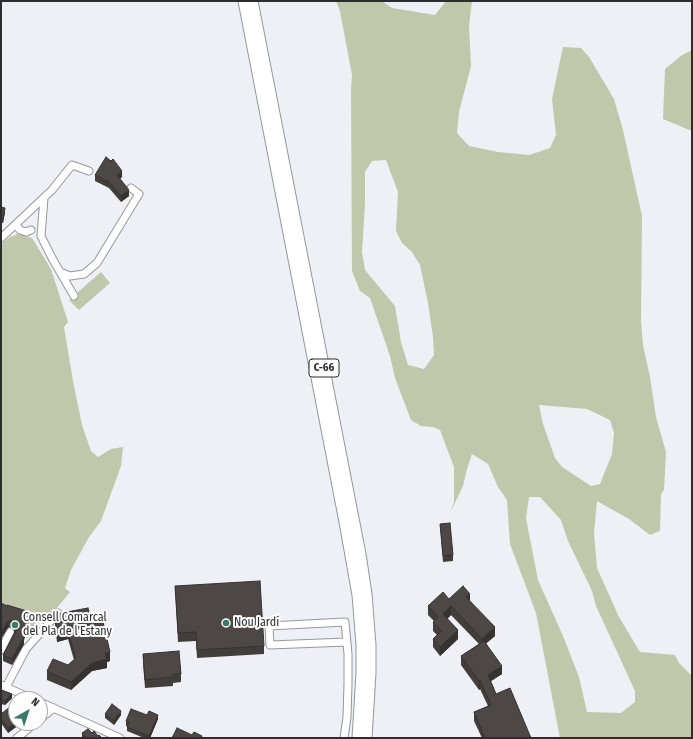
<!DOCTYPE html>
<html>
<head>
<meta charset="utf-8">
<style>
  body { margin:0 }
  #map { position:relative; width:693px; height:739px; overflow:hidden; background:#eef0f5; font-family:"Fira Sans Condensed",sans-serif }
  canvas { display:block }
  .frame { position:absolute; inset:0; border:2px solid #2d2d2f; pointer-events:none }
  .north { position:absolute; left:8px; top:691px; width:40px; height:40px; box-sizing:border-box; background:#fdfdfe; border:1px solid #aaaaab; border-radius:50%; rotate:39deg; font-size:11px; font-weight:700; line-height:16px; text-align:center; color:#2d2d2f }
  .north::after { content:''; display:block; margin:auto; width:14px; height:18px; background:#397969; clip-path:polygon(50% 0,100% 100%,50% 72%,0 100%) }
</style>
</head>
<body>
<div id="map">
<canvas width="693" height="739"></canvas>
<div class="frame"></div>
<div class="north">N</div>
</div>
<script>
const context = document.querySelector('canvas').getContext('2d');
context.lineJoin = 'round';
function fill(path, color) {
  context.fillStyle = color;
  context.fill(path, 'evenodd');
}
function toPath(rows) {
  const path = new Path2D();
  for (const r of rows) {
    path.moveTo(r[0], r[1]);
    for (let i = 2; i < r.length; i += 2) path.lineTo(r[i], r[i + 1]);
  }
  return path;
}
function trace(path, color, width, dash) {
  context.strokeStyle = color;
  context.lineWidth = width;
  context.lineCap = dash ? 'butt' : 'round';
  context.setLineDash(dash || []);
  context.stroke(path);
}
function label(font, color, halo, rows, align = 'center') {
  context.font = font + ' "Fira Sans Condensed",sans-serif';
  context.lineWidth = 4;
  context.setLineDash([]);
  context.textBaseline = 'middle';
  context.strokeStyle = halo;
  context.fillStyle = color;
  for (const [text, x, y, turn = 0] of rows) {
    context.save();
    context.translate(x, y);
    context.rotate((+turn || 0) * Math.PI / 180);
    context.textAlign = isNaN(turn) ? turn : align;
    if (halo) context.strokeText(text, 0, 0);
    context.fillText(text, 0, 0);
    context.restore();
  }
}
fill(toPath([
  [336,1,382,1,392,8,435,15,446,1,472,1,469,26,471,66,459,112,457,133,469,146,498,152,529,155,550,148,556,135,552,99,563,47,581,48,589,57,614,99,623,130,642,216,641,321,643,345,650,377,656,417,666,452,664,490,661,494,660,531,650,535,629,519,597,501,594,533,597,568,619,617,640,652,675,655,679,663,692,676,692,736,689,738,560,738,536,613,510,544,507,500,498,487,488,464,472,454,467,469,463,486,450,513,454,502,454,467,440,430,433,427,421,426,411,420,395,378,390,356,370,298,360,291,352,271,351,90,352,75,340,11],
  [386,160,398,192,396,231,402,243,412,252,420,265,428,303,433,337,434,355,424,369,408,365,401,342,395,306,365,270,362,252,365,204,365,172,372,161],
  [539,405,587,409,610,420,614,433,612,454,600,484,591,486,562,467,555,458,543,424],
  [529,497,540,497,561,520,568,541,592,591,596,606,635,691,635,702,621,713,587,712,579,677,563,636,538,580,526,518],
  [692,50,692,131,663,119,665,69,682,55],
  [18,234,32,238,51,269,68,322,64,327,73,381,82,425,91,451,98,457,111,449,123,447,121,466,101,521,89,537,71,570,65,588,70,592,47,620,43,619,27,638,26,637,32,616,1,606,1,244,10,237],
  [101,272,110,283,79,310,69,300]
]), '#c1c7ab');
const minor = toPath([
  [44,198,41,236,52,258,74,296],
  [16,225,20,230,26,232,31,230],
  [1,238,52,190,72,165,89,171],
  [60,272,70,276,84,274,97,263,139,194,131,188],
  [1,650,10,632],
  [1,685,33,699],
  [6,687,26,649,58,613],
  [40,702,120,738],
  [40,719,54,708],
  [17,738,35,723],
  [344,738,347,717,348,684,348,654,345,622,269,626,270,645,347,642]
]);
const highway = toPath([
  [244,1,345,522,358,595,362,645,362,673,358,738],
  [252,1,360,554,366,594,370,645,370,673,366,738]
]);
trace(minor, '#95979c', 9);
trace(highway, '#95979c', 13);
trace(minor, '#fff', 7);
trace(highway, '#fff', 11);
fill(toPath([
  [95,175,122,177,120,179,129,196,121,202,109,188,95,181],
  [1,207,5,212,3,223,1,222],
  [440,524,453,555,453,561,443,562],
  [175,586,264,646,264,654,197,658,196,641,178,642],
  [449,599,470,601,495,636,486,643,502,674,491,681,496,694,531,738,482,738,474,721,474,712,488,706,480,689,479,690,461,665,461,656,479,644,451,615,447,619,458,639,440,656,433,647,433,639,437,635,433,631,433,622,434,621,428,615,428,606],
  [7,606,30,618,24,640,24,644,12,665,3,661,3,655,14,633,14,630,12,627,8,628],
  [55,616,92,624,110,661,107,662,107,668,92,671,71,690,47,680,47,671,68,665,74,660,68,639,57,642,55,624],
  [143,654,181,674,181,682,173,683,173,686,145,688,143,663],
  [1,690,12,698,5,705,1,704],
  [1,714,20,723,20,724,8,733,1,723],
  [105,714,121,715,114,725,105,718],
  [147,715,158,719,150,738,144,738,127,731,127,726,126,726,126,721],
  [82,733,92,733,102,738,82,738]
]), '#423e3c');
fill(toPath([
  [122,171,122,177,117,181,117,175],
  [129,190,129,196,121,202,121,196],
  [5,208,5,212,3,223,3,219],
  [470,594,470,602,466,597],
  [451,606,451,615,443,623,443,614],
  [30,612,30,618,24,640,24,644,12,665,12,659,23,637],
  [8,621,8,628,1,639,1,633],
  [495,627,495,636,482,647,482,639],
  [458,630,458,639,440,656,440,647],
  [68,631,68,639,57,642,57,633],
  [110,652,110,661,107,662,107,668,92,671,71,690,71,682,92,663,105,653],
  [502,666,502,674,488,683,488,675],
  [480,680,480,689,479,690,479,681],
  [12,694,12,698,5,705,5,701],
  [121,711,121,715,114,725,114,721],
  [158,715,158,719,150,738,149,738,149,736],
  [16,722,16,723,20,723,20,724,8,733,8,728]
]), '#363231');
const building = toPath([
  [106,157,111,161,113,159,122,171,117,175,129,190,121,196,109,182,95,175,106,157],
  [1,207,5,208,3,219,1,218,1,207],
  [450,523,453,555,443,556,440,524,450,523],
  [260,581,264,646,197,650,196,632,178,633,175,586,260,581],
  [463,586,470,594,466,597,495,627,482,639,451,606,443,614,458,630,440,647,433,639,441,631,433,622,438,617,428,606,443,592,449,599,463,586],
  [1,603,7,606,7,605,30,612,23,637,24,637,12,659,3,655,17,629,14,628,14,623,12,621,8,621,1,633,1,603],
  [88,608,92,624,103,622,110,652,105,653,107,659,92,663,71,682,47,671,53,659,68,665,76,658,68,631,57,633,55,616,56,614,88,608],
  [484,641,502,666,488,675,496,694,510,688,531,738,485,738,474,712,491,705,480,680,479,681,461,656,484,641],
  [179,651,181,674,173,674,173,677,145,680,143,654,179,651],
  [1,690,12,694,5,701,1,700,1,690],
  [112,704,121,711,114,721,105,714,112,704],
  [10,707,16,714,16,722,8,728,1,719,1,714,10,707],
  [131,709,147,715,149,711,158,715,149,736,127,727,129,723,126,721,131,709],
  [177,728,192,735,194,732,202,736,201,738,172,738,177,728],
  [88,729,92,733,94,731,98,736,99,735,102,738,86,738,82,733,88,729]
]);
fill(building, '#4d4846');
trace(building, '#363231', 1);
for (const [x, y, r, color] of [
  [226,623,4,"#397969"],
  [15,625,4,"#397969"]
]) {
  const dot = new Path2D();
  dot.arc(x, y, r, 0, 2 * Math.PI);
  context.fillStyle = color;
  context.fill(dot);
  trace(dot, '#fdfdfe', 1.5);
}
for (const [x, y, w] of [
  [324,368,30]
]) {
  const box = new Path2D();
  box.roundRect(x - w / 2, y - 9, w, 18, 3);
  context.fillStyle = '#fdfdfe';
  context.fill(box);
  trace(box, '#2d2d2f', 1);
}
label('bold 11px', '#2d2d2f', null, [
  ["C-66",324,368]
]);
label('12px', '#2d2d2f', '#fdfdfe', [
  ["Consell Comarcal",23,618],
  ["del Pla de l'Estany",23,632],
  ["Nou Jardí",234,623]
], 'left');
</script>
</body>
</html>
